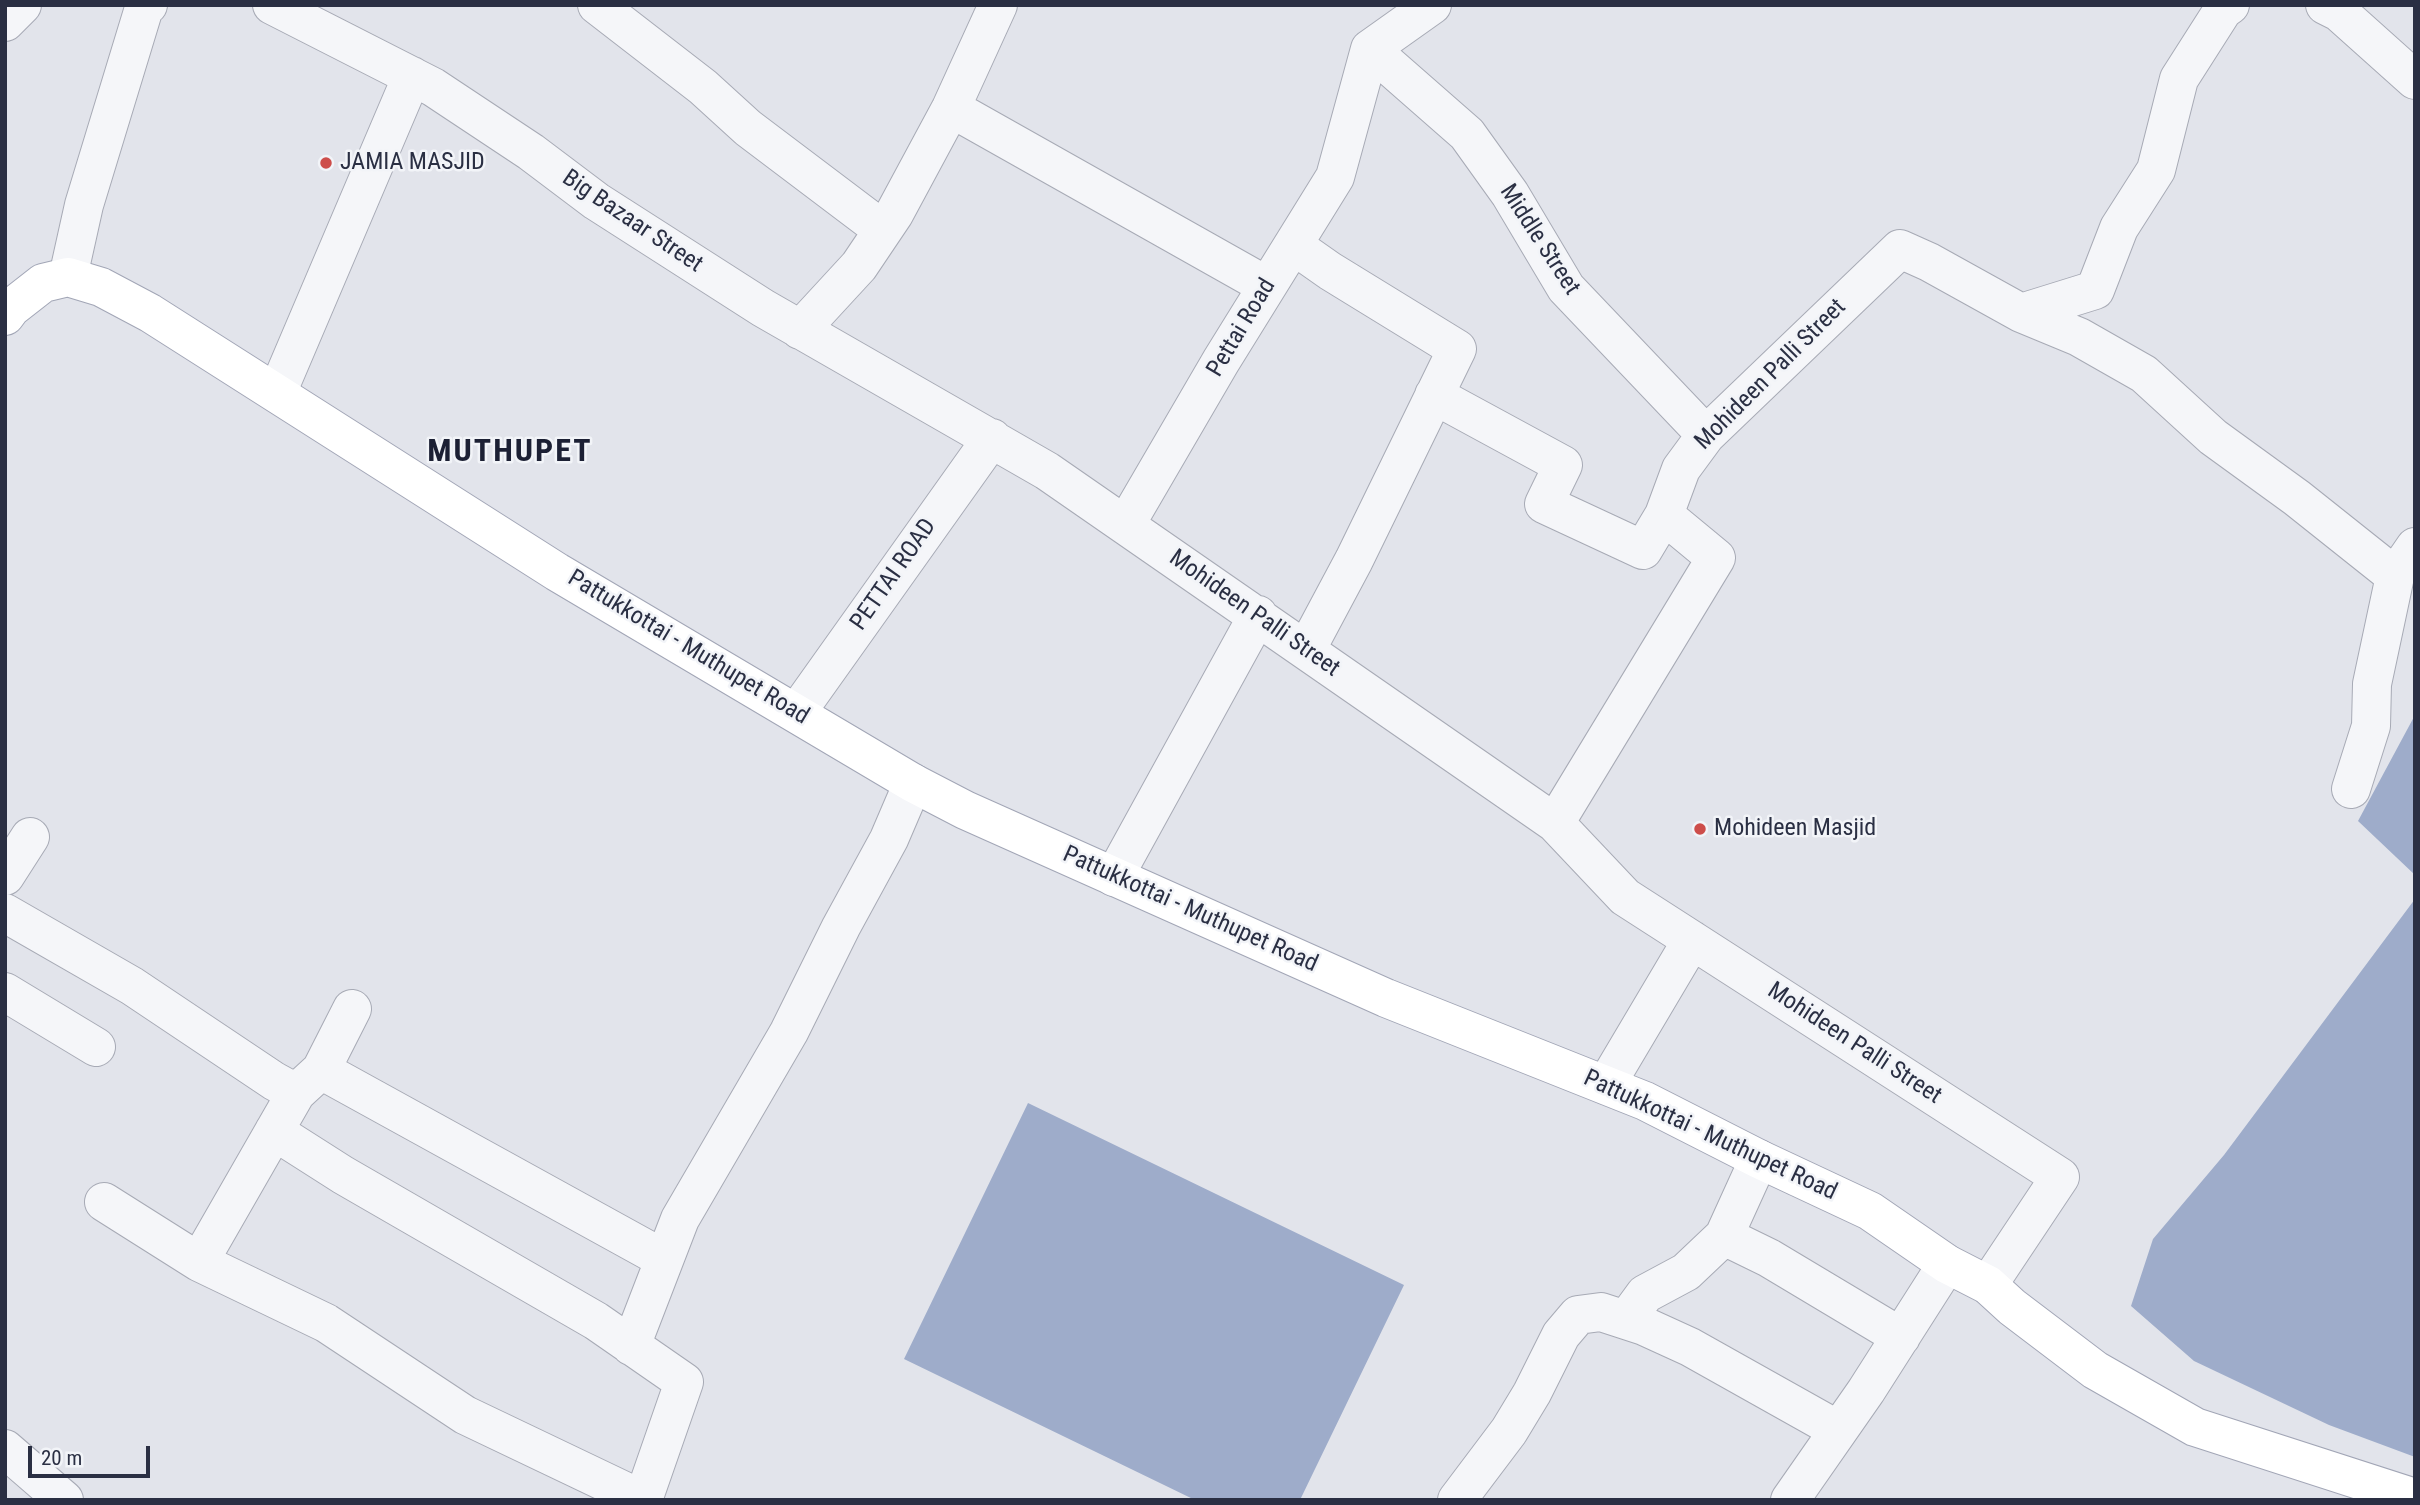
<!DOCTYPE html>
<html>
<head>
<meta charset="utf-8">
<style>
  body { margin:0 }
  #map { position:relative; width:2420px; height:1505px; overflow:hidden; background:#e2e4eb; font-family:"Roboto Condensed",sans-serif }
  canvas { display:block }
  .frame { position:absolute; inset:0; border:7px solid #2a2f43; pointer-events:none }
  .scale { position:absolute; left:28px; top:1446px; width:122px; height:32px; box-sizing:border-box; border:4px solid #2a2f43; border-top:0; padding-left:9px; font-size:21px; line-height:24px; white-space:nowrap; color:#2a2f43; -webkit-text-stroke:5px #f2f4f8; paint-order:stroke }
</style>
</head>
<body>
<div id="map">
<canvas width="2420" height="1505"></canvas>
<div class="frame"></div>
<div class="scale">20 m</div>
</div>
<script>
const context = document.querySelector('canvas').getContext('2d');
context.lineJoin = 'round';
function fill(path, color) {
  context.fillStyle = color;
  context.fill(path, 'evenodd');
}
function toPath(rows) {
  const path = new Path2D();
  for (const r of rows) {
    path.moveTo(r[0], r[1]);
    for (let i = 2; i < r.length; i += 2) path.lineTo(r[i], r[i + 1]);
  }
  return path;
}
function trace(path, color, width, dash) {
  context.strokeStyle = color;
  context.lineWidth = width;
  context.lineCap = dash ? 'butt' : 'round';
  context.setLineDash(dash || []);
  context.stroke(path);
}
function label(font, color, halo, rows, align = 'center') {
  context.font = font + ' "Roboto Condensed",sans-serif';
  context.lineWidth = 5;
  context.setLineDash([]);
  context.textBaseline = 'middle';
  context.strokeStyle = halo;
  context.fillStyle = color;
  for (const [text, x, y, turn = 0] of rows) {
    context.save();
    context.translate(x, y);
    context.rotate((+turn || 0) * Math.PI / 180);
    context.textAlign = isNaN(turn) ? turn : align;
    if (halo) context.strokeText(text, 0, 0);
    context.fillText(text, 0, 0);
    context.restore();
  }
}
fill(toPath([
  [2415,715,2415,875,2358,821],
  [2415,899,2415,1457,2329,1425,2194,1361,2131,1306,2153,1239,2224,1155],
  [1028,1103,1404,1285,1300,1500,1195,1500,904,1359]
]), '#9eacca');
const minor = toPath([
  [272,5,433,87,531,152,596,201,763,308,1047,471,1555,823,1625,897,2060,1177,1988,1285],
  [597,5,703,87,748,128,883,230],
  [2325,5,2339,12,2415,80],
  [5,22,22,5],
  [1370,49,1467,134,1510,194,1566,288,1706,435],
  [951,108,1267,286],
  [1293,245,1330,271,1457,349,1354,560,1306,650],
  [68,277,84,205,144,8,148,5],
  [2021,313,2095,290,2119,228,2156,170,2179,79,2223,10,2230,5],
  [800,330,859,266,894,214,951,108,998,5],
  [277,393,412,76],
  [1434,395,1563,465,1544,504,1643,550,1664,515],
  [1126,524,1221,361,1335,177,1370,49,1432,5],
  [797,712,992,438],
  [2351,789,2371,726,2372,684,2395,576,2415,547],
  [1555,823,1716,558,1664,515,1681,469,1706,435,1900,249,1929,262,2021,313,2079,337,2144,374,2213,437,2297,498,2395,576],
  [5,876,30,837],
  [1114,877,1258,615],
  [5,913,132,986,274,1081,296,1093],
  [5,992,96,1047],
  [321,1070,664,1259],
  [1606,1085,1692,940],
  [274,1131,343,1175,596,1321,684,1382,643,1500],
  [104,1202,199,1262,326,1323,465,1415,643,1500],
  [1724,1236,1769,1258,1901,1337],
  [199,1262,296,1093,321,1070,352,1009],
  [1626,1320,1645,1294,1686,1272,1724,1236,1759,1159],
  [631,1346,680,1219,789,1032,841,927,889,839,913,783],
  [5,1449,64,1500],
  [1457,1500,1509,1431,1532,1393,1561,1335,1578,1315,1601,1312,1644,1326,1690,1347,1838,1430],
  [1790,1500,1866,1391,1947,1264]
]);
const major = toPath([
  [5,316,11,308,43,283,68,277,101,287,150,313,557,572,913,783,965,810,1386,998,1645,1101,1759,1159,1870,1211,1947,1264,1988,1285,2012,1307,2095,1370,2195,1427,2415,1498]
]);
trace(minor, '#a7aab5', 40);
trace(major, '#a2a6b6', 40);
trace(minor, '#f5f6f9', 38);
trace(major, '#fff', 38);
for (const [x, y, r, color] of [
  [326,163,7,"#cd4d4a"],
  [1700,829,7,"#cd4d4a"]
]) {
  const dot = new Path2D();
  dot.arc(x, y, r, 0, 2 * Math.PI);
  context.fillStyle = color;
  context.fill(dot);
  trace(dot, '#f2f4f8', 2.5);
}
label('24px', '#2a2f43', '#f2f4f8', [
  ["JAMIA MASJID",340,163],
  ["Mohideen Masjid",1714,829]
], 'left');
label('24px', '#2a2f43', '#f2f4f8', [
  ["Big Bazaar Street",632,222,34],
  ["Middle Street",1539,240,57],
  ["Pettai Road",1242,328,-59],
  ["Mohideen Palli Street",1771,375,-45],
  ["PETTAI ROAD",894,575,-55],
  ["Mohideen Palli Street",1254,614,35],
  ["Pattukkottai - Muthupet Road",688,648,31],
  ["Pattukkottai - Muthupet Road",1190,910,24],
  ["Mohideen Palli Street",1854,1044,33],
  ["Pattukkottai - Muthupet Road",1710,1136,25]
]);
context.letterSpacing = '2px';
label('bold 32px', '#1c2034', '#f2f4f8', [
  ["MUTHUPET",510,453]
]);
context.letterSpacing = '0px';
</script>
</body>
</html>
